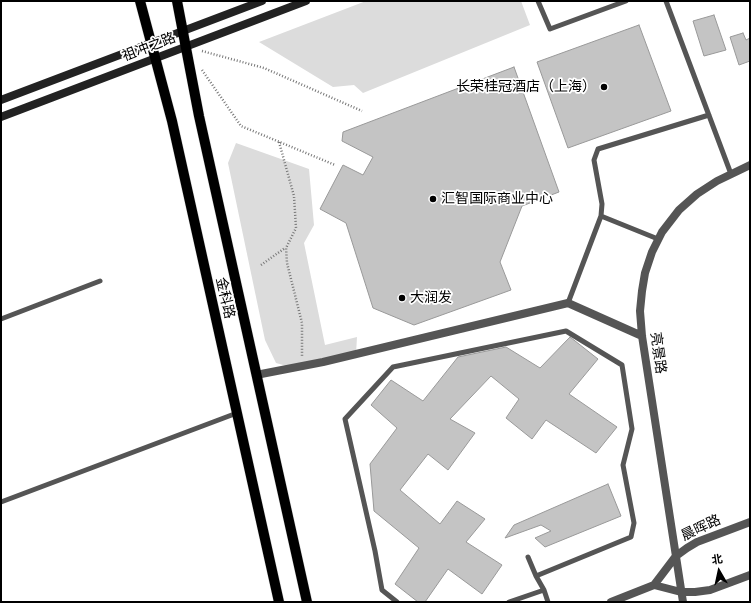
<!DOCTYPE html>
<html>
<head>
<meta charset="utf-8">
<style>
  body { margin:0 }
  #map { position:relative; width:751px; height:603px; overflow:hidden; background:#fff; font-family:Inter,"Noto Sans SC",sans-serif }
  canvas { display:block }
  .frame { position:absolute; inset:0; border:2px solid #000; pointer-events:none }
  .north { position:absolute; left:699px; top:551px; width:40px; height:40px; -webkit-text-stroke:3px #fff; paint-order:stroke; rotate:351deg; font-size:11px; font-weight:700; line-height:16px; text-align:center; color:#000 }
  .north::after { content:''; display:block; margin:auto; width:14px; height:18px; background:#000; clip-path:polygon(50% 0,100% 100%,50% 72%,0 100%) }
</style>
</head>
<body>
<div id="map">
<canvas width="751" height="603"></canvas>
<div class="frame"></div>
<div class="north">北</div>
</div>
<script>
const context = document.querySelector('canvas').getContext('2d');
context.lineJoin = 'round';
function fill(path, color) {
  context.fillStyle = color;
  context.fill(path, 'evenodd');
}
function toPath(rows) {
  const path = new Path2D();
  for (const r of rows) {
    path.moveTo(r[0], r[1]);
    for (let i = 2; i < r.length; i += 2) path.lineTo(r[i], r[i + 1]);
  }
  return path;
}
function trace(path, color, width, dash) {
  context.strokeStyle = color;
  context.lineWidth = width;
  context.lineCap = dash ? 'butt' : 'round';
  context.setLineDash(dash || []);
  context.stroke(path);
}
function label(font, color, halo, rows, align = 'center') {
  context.font = font + ' Inter,"Noto Sans SC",sans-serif';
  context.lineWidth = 3.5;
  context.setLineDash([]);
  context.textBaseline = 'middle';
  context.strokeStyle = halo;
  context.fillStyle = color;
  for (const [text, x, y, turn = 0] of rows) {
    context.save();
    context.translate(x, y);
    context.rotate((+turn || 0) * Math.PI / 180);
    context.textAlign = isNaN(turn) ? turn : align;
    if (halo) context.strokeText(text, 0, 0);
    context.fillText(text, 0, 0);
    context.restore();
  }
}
fill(toPath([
  [366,1,521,1,530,25,363,93,354,85,333,87,259,42],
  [236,143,309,169,314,225,304,243,325,345,357,337,356,354,294,368,276,363,265,340,228,163]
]), '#dcdcdc');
const building = toPath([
  [714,15,726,50,704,56,693,21,714,15],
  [639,25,671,111,568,148,537,62,639,25],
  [743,33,746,40,750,38,750,61,739,65,730,37,743,33],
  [514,67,559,192,522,206,500,262,511,290,414,325,373,308,346,223,320,209,343,165,363,175,373,157,342,141,343,132,514,67],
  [570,337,598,359,569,394,617,427,596,453,546,420,532,439,506,418,519,399,491,376,450,419,475,433,448,470,428,454,400,490,440,524,457,501,485,519,466,542,502,565,482,594,448,569,425,602,418,602,395,584,419,548,374,511,370,464,397,428,371,405,391,380,423,401,458,357,506,347,540,368,570,337],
  [608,484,621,516,545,547,535,538,551,531,541,525,505,538,514,525,608,484]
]);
fill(building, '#c4c4c4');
trace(building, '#999', 1);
const primary = toPath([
  [140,1,172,121,279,602],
  [177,1,199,116,307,602]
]);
trace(primary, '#dbdbdb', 11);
trace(toPath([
  [202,51,264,68,362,111],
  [202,70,241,126,335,165],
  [279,142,294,196,296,228,286,248,287,263,302,323,302,357],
  [261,265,285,248]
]), '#777', 2.5, [1, 2]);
trace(toPath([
  [538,1,550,29,626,1],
  [666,1,731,174],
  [601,216,658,239],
  [568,303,601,216,602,204,594,160,598,149,709,115],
  [1,319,100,281],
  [1,502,237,413],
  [544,590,548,602],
  [397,602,382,590,375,551,345,419,393,367,566,331,622,365,632,429,623,465,634,523,631,537,536,576],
  [509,602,544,590,536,576,528,557]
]), '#555', 5);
trace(toPath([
  [256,375,323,362,568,303,642,336],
  [654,585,681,592,695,592,710,590,750,575],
  [611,602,654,585,676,556,687,548,697,542,750,522],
  [683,602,642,336,640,311,642,291,645,273,652,252,662,232,679,210,697,194,717,181,750,165]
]), '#555', 8);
trace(toPath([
  [1,100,262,1],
  [1,117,306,1]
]), '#222', 8);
trace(primary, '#000', 10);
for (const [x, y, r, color] of [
  [604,87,4,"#000"],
  [433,199,4,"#000"],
  [402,298,4,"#000"]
]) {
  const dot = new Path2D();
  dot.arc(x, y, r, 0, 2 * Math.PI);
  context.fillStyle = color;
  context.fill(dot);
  trace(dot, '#fff', 1.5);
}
label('14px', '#000', '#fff', [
  ["祖冲之路",149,47,-21],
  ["金科路",225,298,77],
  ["亮景路",658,353,82],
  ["晨晖路",701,528,-25]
]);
label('14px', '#000', '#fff', [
  ["长荣桂冠酒店（上海）",596,87,"right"],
  ["汇智国际商业中心",441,199],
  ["大润发",410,298]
], 'left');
</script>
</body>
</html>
